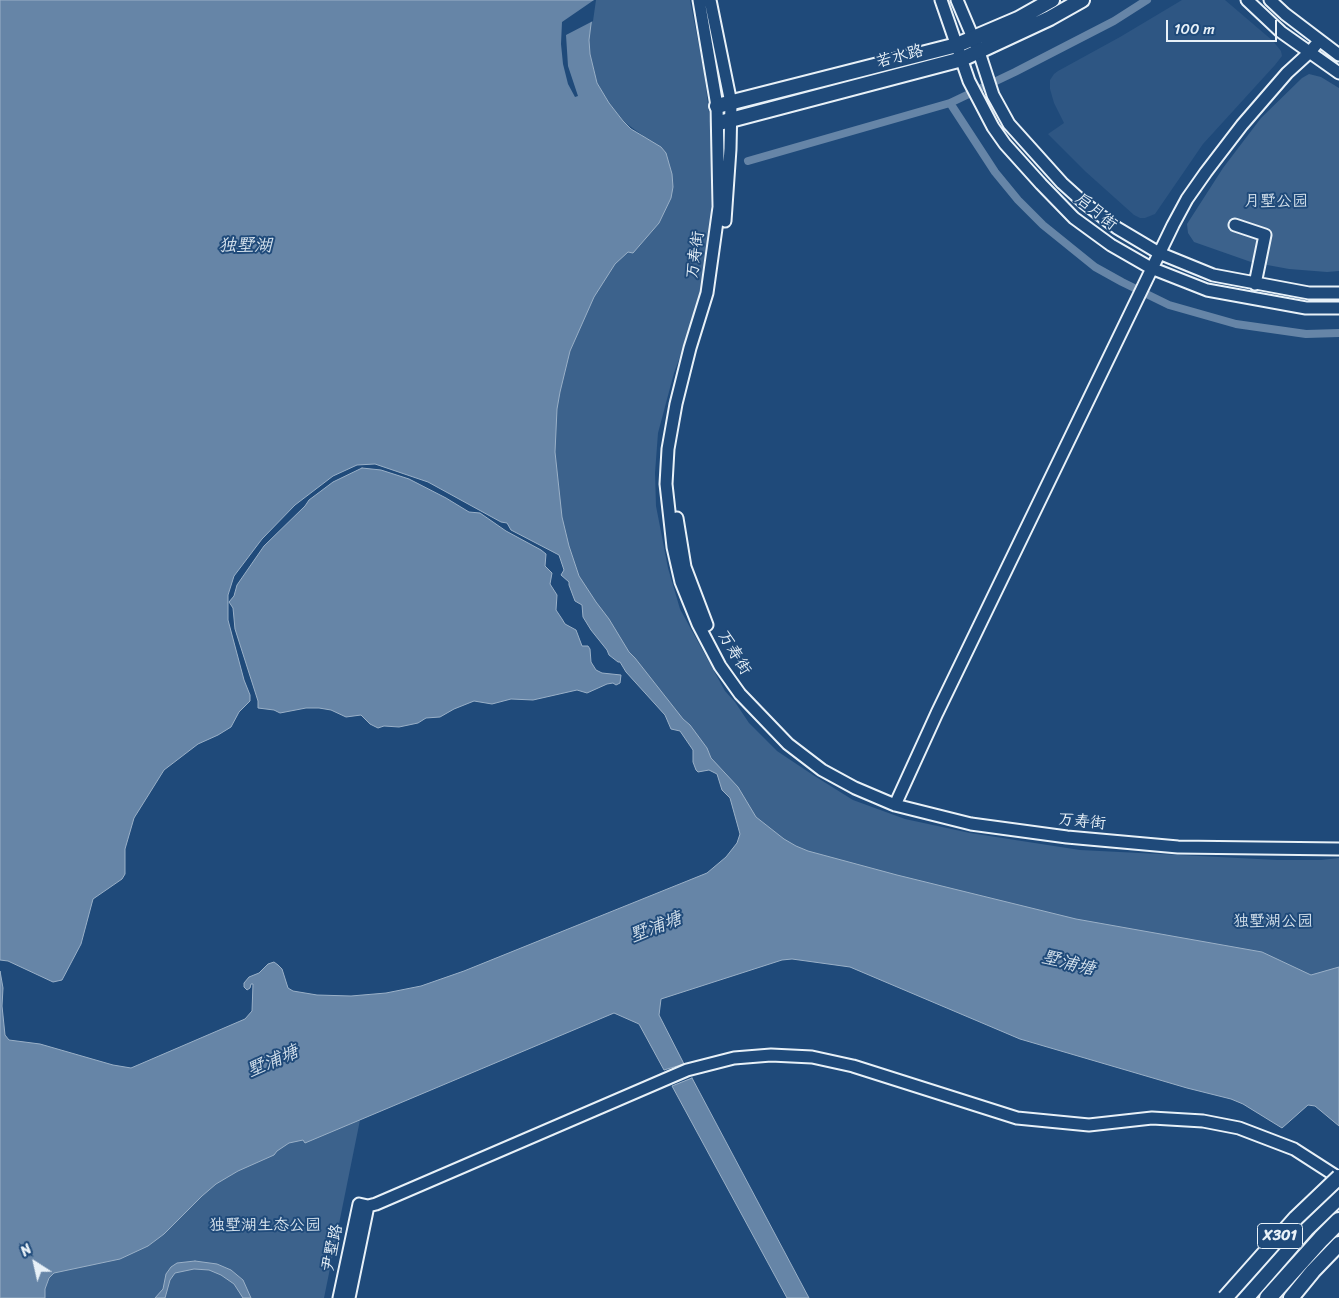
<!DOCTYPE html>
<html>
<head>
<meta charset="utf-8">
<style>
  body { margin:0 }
  #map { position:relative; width:1339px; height:1298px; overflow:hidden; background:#1f4a7a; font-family:Sriracha,sans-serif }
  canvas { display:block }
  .north { position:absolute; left:10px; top:1238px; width:50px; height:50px; -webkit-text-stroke:4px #1f4a7a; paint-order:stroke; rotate:325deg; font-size:14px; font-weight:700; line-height:20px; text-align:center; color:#e8f1f8 }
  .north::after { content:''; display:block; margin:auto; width:18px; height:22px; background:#e8f1f8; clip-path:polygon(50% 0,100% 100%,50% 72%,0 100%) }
  .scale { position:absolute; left:1166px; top:20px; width:111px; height:22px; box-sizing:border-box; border:2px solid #e8f1f8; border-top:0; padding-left:6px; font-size:15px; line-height:18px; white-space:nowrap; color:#e8f1f8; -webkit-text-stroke:4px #1f4a7a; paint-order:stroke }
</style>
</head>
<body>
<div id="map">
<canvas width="1339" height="1298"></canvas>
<div class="north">N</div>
<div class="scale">100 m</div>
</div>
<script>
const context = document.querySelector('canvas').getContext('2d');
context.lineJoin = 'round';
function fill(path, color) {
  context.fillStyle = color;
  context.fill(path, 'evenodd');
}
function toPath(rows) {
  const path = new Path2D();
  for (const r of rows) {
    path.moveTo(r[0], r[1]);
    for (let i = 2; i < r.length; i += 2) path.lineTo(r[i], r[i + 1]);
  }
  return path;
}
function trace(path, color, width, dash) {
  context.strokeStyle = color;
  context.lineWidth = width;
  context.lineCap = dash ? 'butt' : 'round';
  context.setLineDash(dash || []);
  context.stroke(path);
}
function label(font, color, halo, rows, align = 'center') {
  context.font = font + ' Sriracha,"LXGW WenKai TC",sans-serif';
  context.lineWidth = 4;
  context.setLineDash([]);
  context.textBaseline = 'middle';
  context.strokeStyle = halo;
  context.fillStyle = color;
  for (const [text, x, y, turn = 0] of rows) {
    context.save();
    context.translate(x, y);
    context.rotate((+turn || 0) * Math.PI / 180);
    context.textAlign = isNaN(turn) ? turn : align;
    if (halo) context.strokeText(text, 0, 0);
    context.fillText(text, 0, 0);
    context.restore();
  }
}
fill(toPath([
  [1182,0,1225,0,1273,41,1281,51,1282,56,1275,65,1203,144,1155,214,1145,218,1140,218,1134,215,1086,172,1048,134,1064,123,1054,103,1050,89,1050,80,1054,74,1058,71,1120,37]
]), '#2e5683');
fill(toPath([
  [594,0,690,0,704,72,711,129,711,221,705,273,695,316,674,373,658,433,655,473,656,506,668,568,680,609,725,691,735,702,749,723,777,751,813,775,853,800,905,819,970,833,1080,850,1278,860,1321,860,1339,858,1339,968,1327,986,765,846,732,787,629,657,577,575,554,499,553,408,565,355,642,135,623,121,609,103,597,83,590,54,589,40],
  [1309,74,1321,77,1339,88,1339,271,1327,272,1289,269,1251,262,1194,242,1188,233,1187,224,1223,168,1261,118,1302,78],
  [360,1120,324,1298,17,1298,48,1270,222,1165,332,1124]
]), '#3c628c');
const water = toPath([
  [0,0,594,0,589,40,590,54,597,83,609,103,623,121,631,129,661,147,666,153,672,174,673,187,671,198,659,223,633,253,628,252,615,264,594,297,570,351,560,392,557,409,555,452,562,517,569,546,579,576,596,602,609,619,629,652,635,658,683,719,690,725,707,748,711,758,738,787,756,817,784,839,796,846,808,851,897,875,1076,919,1262,952,1311,975,1339,967,1339,1126,1315,1106,1308,1105,1282,1128,1243,1104,1231,1099,1187,1088,1020,1039,850,967,792,959,782,960,661,999,659,1015,684,1064,664,1070,639,1024,614,1013,305,1143,303,1140,289,1143,277,1151,274,1155,238,1171,216,1184,202,1196,164,1234,148,1246,120,1259,54,1273,49,1278,45,1289,45,1298,0,1298,0,971,3,988,2,1006,5,1035,9,1040,40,1044,113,1065,131,1068,245,1019,252,1011,253,984,251,984,250,988,247,990,244,987,244,983,249,977,259,973,268,964,274,962,278,965,282,969,288,988,293,991,317,995,351,996,386,993,421,986,464,971,707,873,726,857,737,843,740,834,730,798,722,790,717,774,709,770,698,772,696,770,693,762,693,750,680,731,671,729,665,715,626,672,620,662,618,662,609,655,607,650,591,630,583,617,582,605,575,601,569,585,569,582,561,575,564,570,559,555,511,530,507,523,501,522,428,482,375,464,357,465,333,476,295,505,262,539,234,576,228,595,228,620,244,680,250,695,250,701,239,712,231,727,218,735,198,744,164,770,134,818,125,849,125,874,122,879,93,899,81,944,62,980,53,982,8,961,0,960,0,0],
  [362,468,381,470,409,479,446,498,469,512,480,513,506,531,541,550,546,554,545,566,552,573,550,584,557,595,556,610,562,619,565,624,576,630,582,646,588,646,590,649,591,662,596,670,602,673,621,675,620,683,616,685,613,683,607,684,587,693,577,690,533,700,511,699,492,704,474,701,454,709,440,717,426,718,418,723,399,727,384,726,378,728,370,724,361,715,346,717,331,710,319,708,306,708,280,713,274,710,258,708,258,701,235,629,233,608,229,602,234,596,237,585,264,546,305,506,309,500,333,482,362,468],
  [692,1078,809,1298,787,1298,672,1086,692,1078],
  [195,1261,217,1264,231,1270,243,1280,251,1298,243,1298,234,1284,221,1275,209,1270,194,1269,175,1273,170,1280,165,1298,155,1298,163,1289,166,1274,171,1267,177,1263,195,1261]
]);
fill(water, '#6685a7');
trace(water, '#9ab0c7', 1);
fill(toPath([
  [594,0,596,0,593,21,566,35,568,66,578,96,575,97,568,84,563,64,561,44,562,22]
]), '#1f4a7a');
trace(toPath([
  [950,103,995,172,1018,200,1043,225,1095,267,1122,282,1169,305,1236,324,1306,334,1339,333],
  [748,161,950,103,1015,72,1114,21,1147,0]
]), '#6685a7', 8);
const minor = toPath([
  [699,0,717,106,719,207,707,293,690,348,676,404,668,449,666,484,673,547,681,582,698,624,720,666,740,694,788,744,822,770,855,788,895,805,971,824,1067,837,1178,847,1339,849],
  [710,0,731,103,730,149,725,221],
  [941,0,969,81,993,127,1005,144,1041,184,1074,218,1111,245,1151,268,1207,290,1306,308,1339,308],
  [957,0,979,52,993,95,1009,124,1062,183,1083,202,1117,228,1159,253,1213,275,1309,293,1339,293],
  [1247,0,1281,32,1339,73],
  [1270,0,1285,14,1339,55],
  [1235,225,1265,235,1255,284],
  [677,518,685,567,707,625],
  [895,805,937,713,1173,225,1187,199,1206,172,1242,125,1287,73,1310,52,1319,41],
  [339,1298,359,1204,368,1206,376,1204,687,1070,734,1058,771,1055,812,1057,853,1066,1017,1118,1089,1125,1152,1118,1203,1121,1239,1128,1294,1149,1339,1178],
  [349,1298,368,1206]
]);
const major = toPath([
  [717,106,957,45,1018,19,1052,0],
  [719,123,962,59,1050,18,1082,0],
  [1291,1298,1313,1271,1339,1244]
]);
const highway = toPath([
  [1245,1298,1306,1228,1339,1196],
  [1268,1298,1321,1239,1339,1221]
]);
trace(minor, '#e8f1f8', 15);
trace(major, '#e8f1f8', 18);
trace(highway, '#e8f1f8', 20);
trace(minor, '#1f4a7a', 11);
trace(major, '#1f4a7a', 14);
trace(highway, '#1f4a7a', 16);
const majorBridge = toPath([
  [1225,1298,1296,1218,1339,1177]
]);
trace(majorBridge, '#e8f1f8', 18, []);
trace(majorBridge, '#1f4a7a', 14);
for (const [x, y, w] of [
  [1280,1236,45]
]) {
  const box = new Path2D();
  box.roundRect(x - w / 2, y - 12.5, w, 25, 4);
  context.fillStyle = '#1f4a7a';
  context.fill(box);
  trace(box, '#e8f1f8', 1);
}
label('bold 15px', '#e8f1f8', null, [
  ["X301",1280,1236]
]);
label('16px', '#e8f1f8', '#1f4a7a', [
  ["若水路",900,57,-15],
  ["启月街",1096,212,39],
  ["万寿街",696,255,-82],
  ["万寿街",734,653,59],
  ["万寿街",1082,822,6],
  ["尹墅路",333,1248,-78]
]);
label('16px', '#d7e3ed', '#1f4a7a', [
  ["月墅公园",1276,202],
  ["独墅湖公园",1273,922],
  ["独墅湖生态公园",265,1226]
]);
label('italic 18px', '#d4e1ec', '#1f4a7a', [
  ["独墅湖",245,246],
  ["墅浦塘",656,928,-21],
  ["墅浦塘",1068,964,14],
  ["墅浦塘",273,1062,-23]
]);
</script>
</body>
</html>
